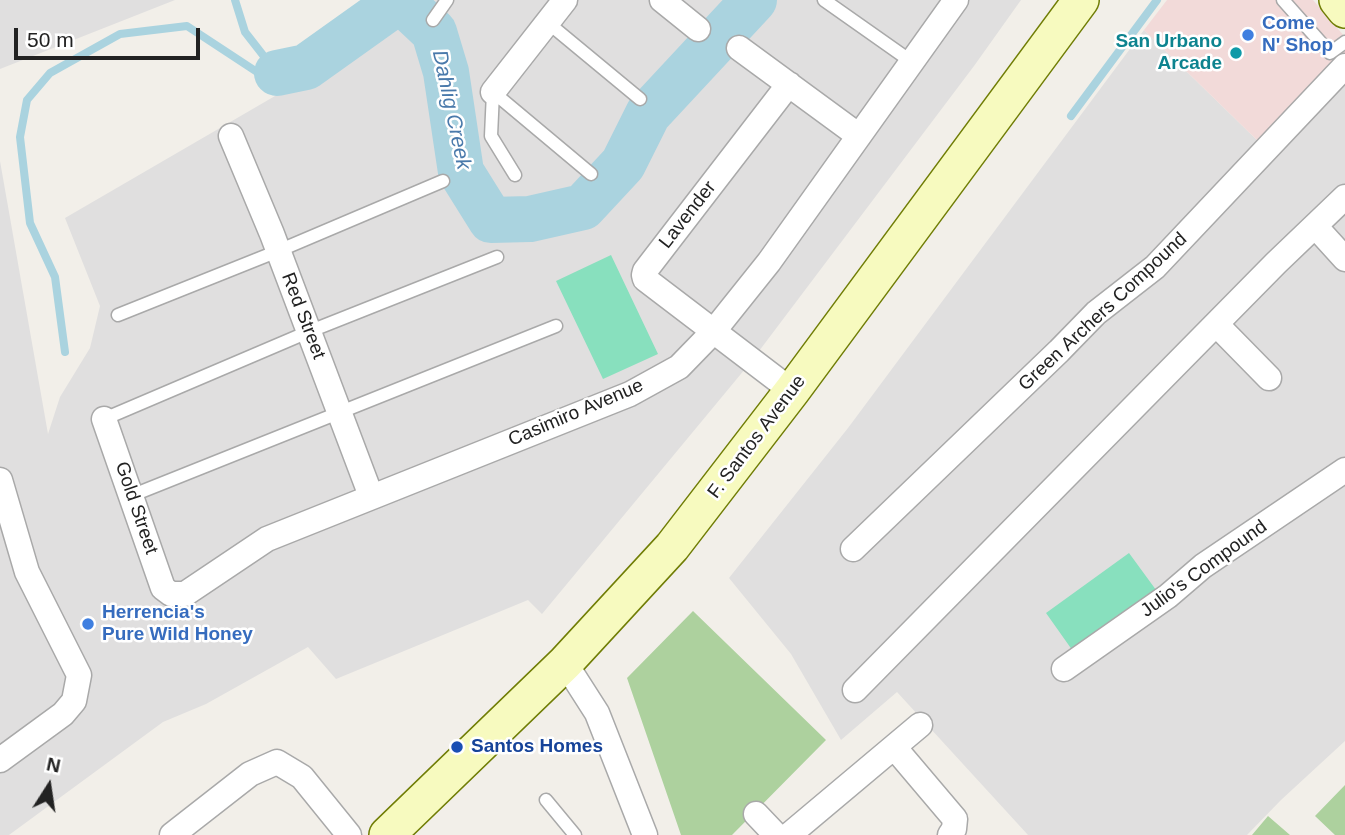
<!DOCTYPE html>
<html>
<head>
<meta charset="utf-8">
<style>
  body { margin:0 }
  #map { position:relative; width:1345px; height:835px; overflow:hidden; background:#f2efe9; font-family:Arial,sans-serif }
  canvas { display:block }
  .north { position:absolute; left:14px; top:751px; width:70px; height:70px; -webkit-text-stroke:5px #fff; paint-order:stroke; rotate:12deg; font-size:19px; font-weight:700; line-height:28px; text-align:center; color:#222 }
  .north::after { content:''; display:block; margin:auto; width:24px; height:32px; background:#222; clip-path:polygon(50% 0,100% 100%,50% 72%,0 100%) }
  .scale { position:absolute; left:14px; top:28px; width:186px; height:32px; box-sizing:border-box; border:4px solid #222; border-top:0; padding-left:9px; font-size:21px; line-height:24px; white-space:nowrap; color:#222; -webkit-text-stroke:5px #fff; paint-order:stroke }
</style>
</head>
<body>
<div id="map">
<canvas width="1345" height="835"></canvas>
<div class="north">N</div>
<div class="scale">50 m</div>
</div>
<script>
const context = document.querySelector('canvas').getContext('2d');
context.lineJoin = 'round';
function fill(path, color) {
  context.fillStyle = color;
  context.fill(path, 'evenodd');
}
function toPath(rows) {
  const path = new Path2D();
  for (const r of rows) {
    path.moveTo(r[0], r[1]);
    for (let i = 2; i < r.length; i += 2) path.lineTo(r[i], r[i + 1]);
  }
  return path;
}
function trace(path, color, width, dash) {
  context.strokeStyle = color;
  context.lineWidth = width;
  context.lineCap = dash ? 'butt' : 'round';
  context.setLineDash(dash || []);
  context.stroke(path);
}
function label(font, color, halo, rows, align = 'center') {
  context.font = font + ' Arial,sans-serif';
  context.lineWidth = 5;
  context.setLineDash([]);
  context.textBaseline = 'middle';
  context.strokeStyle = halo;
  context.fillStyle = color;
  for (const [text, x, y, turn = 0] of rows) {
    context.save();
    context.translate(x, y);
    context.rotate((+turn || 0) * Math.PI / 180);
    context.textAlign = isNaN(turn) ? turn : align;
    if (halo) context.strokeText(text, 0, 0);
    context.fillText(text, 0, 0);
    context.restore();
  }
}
fill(toPath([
  [0,0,175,0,0,69],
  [402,0,1021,0,974,66,750,363,542,614,528,600,336,679,308,647,206,704,163,722,9,835,0,835,0,161,48,434,60,397,90,348,100,306,65,218,411,17],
  [1144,30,1260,143,1345,57,1345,741,1281,800,1247,835,1028,835,897,692,841,740,791,654,729,578,848,428]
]), '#e0dfdf');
fill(toPath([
  [1167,0,1313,0,1345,37,1345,57,1260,143,1144,30]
]), '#f2dad9');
fill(toPath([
  [693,611,826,740,732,835,681,835,627,678],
  [1345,785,1345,835,1335,835,1315,816],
  [1268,816,1290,835,1252,835]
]), '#add19e');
fill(toPath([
  [611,255,658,354,603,379,556,281],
  [1129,553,1159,594,1075,654,1046,613]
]), '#88e0be');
trace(toPath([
  [235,0,245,32,277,73],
  [1071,116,1157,0],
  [65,352,55,277,30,223,20,137,27,100,50,73,120,34,187,26,257,72,277,73]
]), '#aad3df', 8);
trace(toPath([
  [277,73,306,67,400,0,434,32,446,72,461,172,491,220,530,219,583,207,623,164,648,114,754,0]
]), '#aad3df', 46);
const lane = toPath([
  [824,0,912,62],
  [1283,0,1330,53,1345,42],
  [433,20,447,0],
  [547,22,640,99],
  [493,92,591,174],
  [493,92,491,136,515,175],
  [118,315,278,251,443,181],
  [104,419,308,332,497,257],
  [133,495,556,326],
  [546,800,575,835]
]);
const street = toPath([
  [662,0,698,29],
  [739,48,859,136],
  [789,84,645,271,644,275,645,279,792,391],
  [493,92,565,0],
  [231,136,272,234,371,496],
  [1315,226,1345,259],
  [1216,324,1269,378],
  [104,419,163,588,171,594,185,594,267,539,630,394,679,367,713,332,769,262,956,0],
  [0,480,27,572,79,675,74,701,63,714,0,760],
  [853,549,1059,351,1096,313,1155,267,1345,66],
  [565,663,597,713,645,835],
  [1064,669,1168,596,1203,566,1345,470],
  [855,690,1276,263,1345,197],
  [894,747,955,819,954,829,950,835],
  [756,814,776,835],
  [172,835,250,774,277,762,302,777,349,835],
  [789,835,920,725]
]);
const secondary = toPath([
  [1337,0,1345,10],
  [387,835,565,663,672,547,792,391,1081,0]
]);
trace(lane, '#a9a9a9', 15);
trace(street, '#a9a9a9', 27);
trace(secondary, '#707d05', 38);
trace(lane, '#fff', 12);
trace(street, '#fff', 24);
trace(secondary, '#f7fabf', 35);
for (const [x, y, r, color] of [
  [1248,35,7,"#3f7fe0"],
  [1236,53,7,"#0f9aa8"],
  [88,624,7,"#3f7fe0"],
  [457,747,7,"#1a4fb4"]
]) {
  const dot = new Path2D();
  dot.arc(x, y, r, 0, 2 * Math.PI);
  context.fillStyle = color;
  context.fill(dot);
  trace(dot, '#fff', 2.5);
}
label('bold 19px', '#366cbe', '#fff', [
  ["Come",1262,24],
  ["N' Shop",1262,46],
  ["Herrencia's",102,613],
  ["Pure Wild Honey",102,635]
], 'left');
label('bold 19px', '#0d838f', '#fff', [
  ["San Urbano",1222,42],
  ["Arcade",1222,64]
], 'right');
label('19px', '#222', '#fff', [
  ["Lavender",688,215,-52],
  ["Green Archers Compound",1103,312,-43],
  ["Red Street",303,316,69],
  ["Casimiro Avenue",576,413,-23],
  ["F. Santos Avenue",757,437,-53],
  ["Gold Street",136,508,71],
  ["Julio's Compound",1204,569,-36]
]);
label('bold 19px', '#164399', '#fff', [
  ["Santos Homes",471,747]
], 'left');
label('italic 21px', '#4a7aab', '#fff', [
  ["Dahlig Creek",451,110,78]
]);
</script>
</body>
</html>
